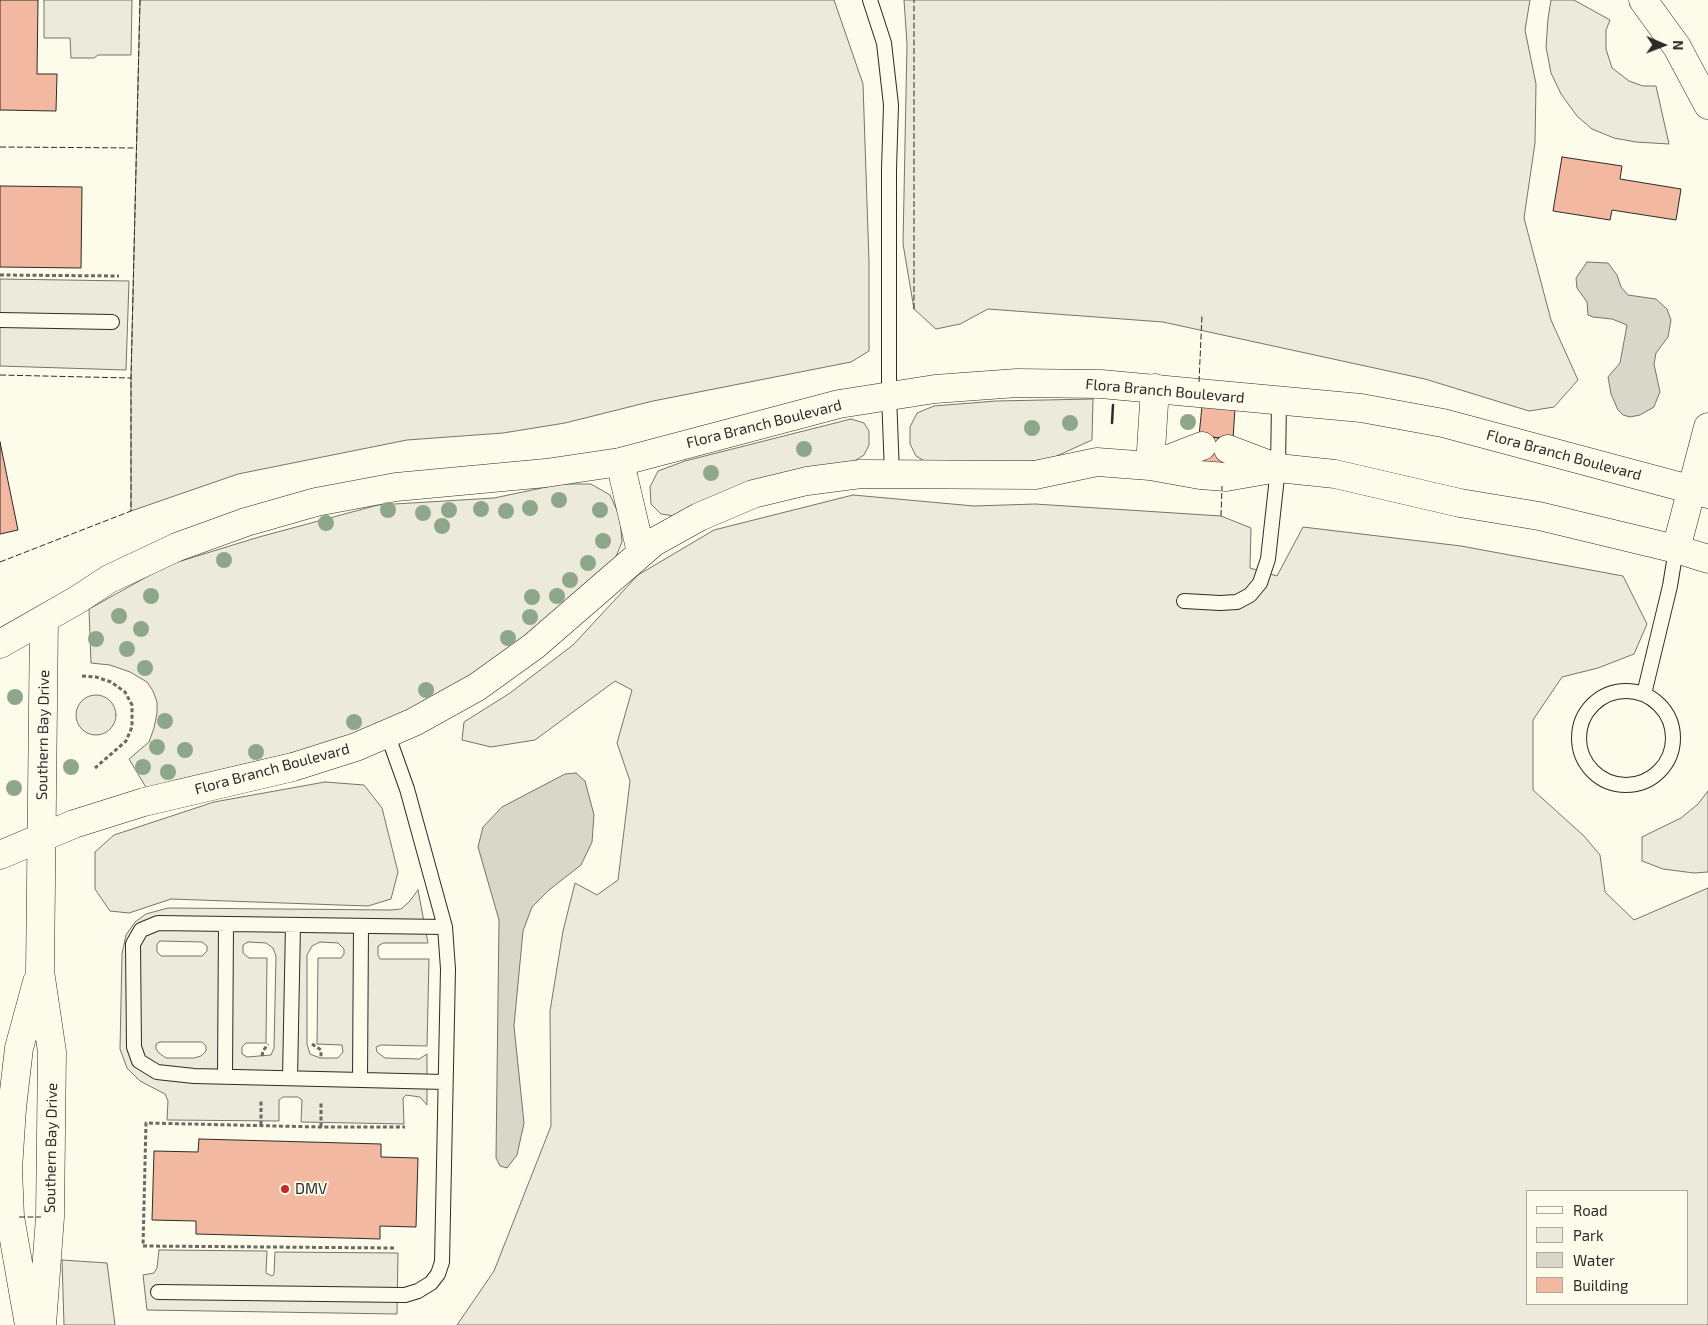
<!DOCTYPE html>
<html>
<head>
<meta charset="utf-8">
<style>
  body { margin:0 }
  #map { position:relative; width:1708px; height:1325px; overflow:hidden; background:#fdfbea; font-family:"Exo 2",sans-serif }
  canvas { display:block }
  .legend { position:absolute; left:1526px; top:1190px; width:162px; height:115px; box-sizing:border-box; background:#fdfbea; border:1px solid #a9a89e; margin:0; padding:6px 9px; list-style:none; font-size:15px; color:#2b2b2b }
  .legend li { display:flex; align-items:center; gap:10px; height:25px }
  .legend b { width:25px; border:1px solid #a9a89e }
  .north { position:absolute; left:1638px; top:20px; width:50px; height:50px; -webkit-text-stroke:4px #fdfbea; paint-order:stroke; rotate:91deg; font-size:14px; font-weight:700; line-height:20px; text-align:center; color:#2b2b2b }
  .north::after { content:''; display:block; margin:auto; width:18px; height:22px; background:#2b2b2b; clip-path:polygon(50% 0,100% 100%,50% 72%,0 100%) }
</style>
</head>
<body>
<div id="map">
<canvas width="1708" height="1325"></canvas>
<ul class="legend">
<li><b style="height:6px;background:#fdfbea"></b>Road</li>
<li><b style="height:14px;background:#ecebdb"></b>Park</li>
<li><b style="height:14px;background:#d8d7c9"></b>Water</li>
<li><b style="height:14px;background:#f2b8a0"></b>Building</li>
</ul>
<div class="north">N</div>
</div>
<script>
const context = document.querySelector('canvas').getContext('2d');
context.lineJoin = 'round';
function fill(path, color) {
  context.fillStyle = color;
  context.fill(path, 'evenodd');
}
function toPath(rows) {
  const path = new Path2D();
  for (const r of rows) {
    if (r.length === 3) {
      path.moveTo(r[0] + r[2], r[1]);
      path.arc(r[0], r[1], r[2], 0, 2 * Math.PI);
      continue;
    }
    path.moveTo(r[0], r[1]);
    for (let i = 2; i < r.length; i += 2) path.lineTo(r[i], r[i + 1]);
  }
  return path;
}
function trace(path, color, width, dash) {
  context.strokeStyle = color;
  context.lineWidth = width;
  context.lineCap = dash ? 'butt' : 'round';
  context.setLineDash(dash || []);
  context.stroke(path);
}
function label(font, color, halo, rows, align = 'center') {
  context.font = font + ' "Exo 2",sans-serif';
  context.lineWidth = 4;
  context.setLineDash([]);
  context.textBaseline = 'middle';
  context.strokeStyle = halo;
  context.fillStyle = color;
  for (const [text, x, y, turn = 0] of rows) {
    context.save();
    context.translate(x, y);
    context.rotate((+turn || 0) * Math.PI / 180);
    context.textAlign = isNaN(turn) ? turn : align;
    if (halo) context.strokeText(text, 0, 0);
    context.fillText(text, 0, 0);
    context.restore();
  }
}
const green = toPath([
  [140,0,834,0,863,84,869,262,869,351,851,362,653,401,565,423,503,433,407,440,238,474,131,511,131,378,140,0],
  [904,0,1530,0,1525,30,1536,84,1535,143,1524,218,1551,320,1578,380,1554,407,1529,411,1425,379,1163,322,988,309,960,324,936,329,914,309,903,244,907,44,904,0],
  [1093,399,1092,440,1050,459,1017,463,928,463,916,456,910,444,910,427,917,413,934,406,996,401,1093,399],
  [851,419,864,423,869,431,869,445,864,455,851,463,674,516,661,514,651,504,650,487,658,471,685,461,851,419],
  [561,484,591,484,610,495,620,517,622,542,615,559,495,661,378,727,317,747,176,780,147,789,129,759,149,742,154,728,157,713,157,702,153,691,147,682,130,672,110,665,91,663,89,609,168,565,259,537,378,505,494,498,561,484],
  [853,495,974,506,1035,504,1221,516,1251,528,1250,568,1277,576,1303,527,1461,546,1623,576,1647,624,1634,654,1598,668,1562,677,1533,720,1533,790,1584,836,1600,855,1605,892,1634,920,1708,888,1708,1325,457,1325,494,1271,551,1126,550,1011,563,931,575,883,597,895,618,880,630,781,617,743,632,690,615,681,535,740,491,747,462,740,464,722,510,693,573,645,638,575,714,530,853,495],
  [1527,1191,1687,1191,1687,1304,1527,1304,1527,1191],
  [96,715,20],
  [325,782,364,785,382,808,398,872,391,899,368,906,171,899,129,913,110,911,95,889,95,852,114,835,214,802,325,782],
  [1708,791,1708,872,1694,873,1663,869,1642,861,1642,837,1681,818,1698,804,1708,791],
  [62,1260,107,1263,115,1325,64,1325,62,1260]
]);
fill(green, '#ecebdb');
trace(green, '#74746e', 1);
const parking = toPath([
  [44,0,132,0,131,55,98,55,94,58,71,58,70,38,44,38,44,0],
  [1551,0,1574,0,1610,20,1606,30,1606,49,1612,68,1629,81,1643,86,1656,86,1669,144,1636,142,1614,138,1592,129,1577,116,1561,94,1551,73,1546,47,1548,19,1551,0],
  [0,279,129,281,126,370,0,366,0,279],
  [418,890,428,943,383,943,378,946,378,955,380,959,429,959,427,1046,381,1045,376,1047,377,1052,385,1058,419,1059,427,1054,427,1105,420,1097,406,1095,403,1098,404,1124,301,1122,302,1100,298,1097,283,1097,279,1100,279,1121,167,1120,168,1101,165,1094,140,1081,127,1068,120,1049,122,954,126,935,135,922,146,914,168,908,391,910,401,909,409,902,418,890],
  [160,941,202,942,207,946,207,951,202,956,161,956,157,952,157,944,160,941],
  [248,942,266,943,273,948,276,956,274,1048,271,1055,247,1057,242,1054,242,1047,246,1043,266,1043,267,958,249,958,243,953,243,945,248,942],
  [320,942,338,943,344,949,344,954,341,958,318,958,317,1044,342,1045,343,1052,338,1058,320,1058,310,1054,307,1044,307,955,312,946,320,942],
  [160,1042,202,1042,206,1046,206,1051,201,1056,194,1058,166,1058,159,1053,156,1049,156,1044,160,1042],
  [159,1250,267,1251,266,1273,272,1276,274,1274,275,1252,398,1253,397,1314,147,1310,143,1275,154,1273,157,1268,159,1250]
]);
fill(parking, '#eceadb');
trace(parking, '#74746e', 1);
const water = toPath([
  [1587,262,1608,263,1617,275,1621,287,1628,295,1656,299,1667,309,1671,320,1668,337,1656,353,1654,364,1660,392,1657,399,1654,407,1640,415,1630,417,1623,415,1618,410,1611,394,1608,377,1620,363,1627,325,1612,319,1593,317,1588,315,1587,302,1577,288,1576,278,1587,262],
  [576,773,585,781,594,815,592,842,581,865,549,890,532,907,523,931,514,1026,524,1123,517,1155,507,1168,500,1166,496,1158,499,920,478,847,483,827,502,807,565,774,576,773]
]);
fill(water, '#d8d7c9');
trace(water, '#74746e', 1);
const building = toPath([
  [0,0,38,0,37,74,57,74,56,111,0,110,0,0],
  [1562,157,1622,166,1620,179,1681,189,1676,220,1612,210,1610,220,1553,211,1562,157],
  [0,186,82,187,81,268,0,267,0,186],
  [1202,406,1235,408,1233,439,1199,436,1202,406],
  [1202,436,1229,439,1227,467,1200,465,1202,436],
  [0,442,18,530,0,534,0,442],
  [199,1139,381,1144,381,1157,418,1158,416,1227,380,1226,380,1239,196,1234,196,1221,152,1220,154,1151,198,1152,199,1139]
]);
fill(building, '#f2b8a0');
trace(building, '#2b2b2b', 1);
const lane = toPath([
  [870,0,884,43,891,105,889,169,889,395,892,474],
  [0,320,112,322],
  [1184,601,1220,603,1237,602,1250,595,1260,583,1268,559,1278,468,1279,401],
  [1626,738,47],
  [1644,694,1670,586,1676,549],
  [445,927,158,923,141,930,133,944,134,1047,139,1061,157,1072,194,1076,445,1082],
  [225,1076,226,924],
  [290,1078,293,925],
  [360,1080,361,926],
  [158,1292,405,1295,418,1291,431,1283,438,1274,442,1262,448,969,445,927,407,789,387,733]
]);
const street = toPath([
  [1643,0,1677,47,1708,105],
  [1155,388,1150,466,1202,446],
  [1228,449,1278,468],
  [620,462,641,552],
  [1676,549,1708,427],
  [0,644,77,600,109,579,177,547,246,522,316,502,396,487,546,473,620,462,839,404,935,389,1017,383,1101,384,1361,408,1443,423,1708,494],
  [0,855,74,824,144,802,293,767,356,747,414,722,477,687,534,646,654,542,699,517,753,494,807,481,861,474,1035,475,1097,462,1150,466,1200,475,1226,477,1278,468,1335,474,1460,503,1539,516,1676,549,1708,559],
  [29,1325,10,1217,8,1169,12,1108,19,1048,37,982],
  [42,1325,50,1217,52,1052,40,971,44,619]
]);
trace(lane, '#2b2b2b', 16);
trace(street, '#2b2b2b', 29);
trace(toPath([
  [0,275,119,276],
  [82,676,96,677,111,682,125,692,132,705,132,727,126,741,95,768],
  [312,1044,321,1050,321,1058],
  [262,1056,263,1051,268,1044],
  [261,1125,261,1100],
  [321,1127,321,1102],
  [394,1248,143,1246,146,1123,321,1127,405,1127]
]), '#6a6964', 3, [4, 2.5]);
trace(lane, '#fdfbea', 14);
trace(street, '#fdfbea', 28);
trace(toPath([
  [0,147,136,148],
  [914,309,914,0],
  [0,375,131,378],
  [1199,382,1202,315],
  [1221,516,1222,486],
  [0,562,131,511,131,378,140,0],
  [19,1217,41,1217]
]), '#2b2b2b', 1, [6, 2.5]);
trace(toPath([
  [1112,423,1113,405]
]), '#2b2b2b', 2.5);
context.fillStyle = '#8ea78a';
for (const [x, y] of [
  [1188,422],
  [1070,423],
  [1032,428],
  [804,449],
  [711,473],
  [559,500],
  [530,508],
  [481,509],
  [388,510],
  [449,510],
  [600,510],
  [506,511],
  [423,513],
  [326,523],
  [442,526],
  [603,541],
  [224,560],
  [588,563],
  [570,580],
  [151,596],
  [557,596],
  [532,597],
  [119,616],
  [530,617],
  [141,629],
  [508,638],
  [96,639],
  [127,649],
  [145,668],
  [426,690],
  [15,697],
  [165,721],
  [354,722],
  [157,747],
  [185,750],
  [256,752],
  [71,767],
  [143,767],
  [168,772],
  [14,788]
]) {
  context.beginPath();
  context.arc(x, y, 8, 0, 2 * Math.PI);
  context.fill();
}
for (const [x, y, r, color] of [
  [285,1189,5,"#c62828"]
]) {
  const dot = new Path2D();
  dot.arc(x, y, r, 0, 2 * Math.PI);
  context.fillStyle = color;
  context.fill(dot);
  trace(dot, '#fdfbea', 2);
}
label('15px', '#2b2b2b', '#fdfbea', [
  ["Flora Branch Boulevard",1165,391,5],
  ["Flora Branch Boulevard",764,424,-14],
  ["Flora Branch Boulevard",1564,455,15],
  ["Southern Bay Drive",43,735,-89],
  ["Flora Branch Boulevard",272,769,-15],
  ["Southern Bay Drive",51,1148,-89]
]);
label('15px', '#2b2b2b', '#fdfbea', [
  ["DMV",295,1189]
], 'left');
</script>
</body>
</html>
